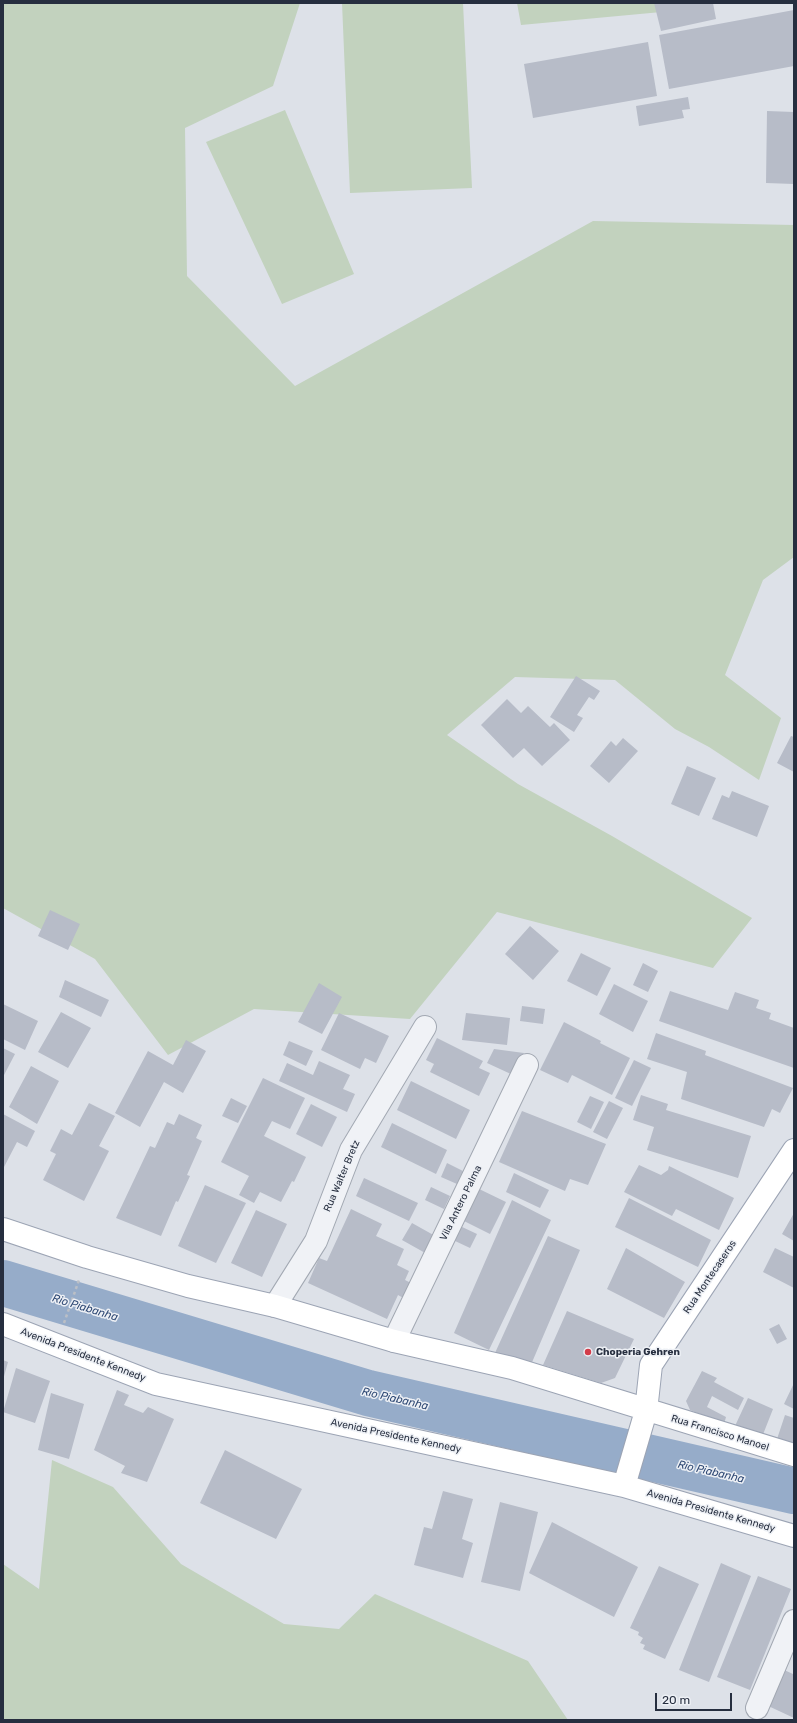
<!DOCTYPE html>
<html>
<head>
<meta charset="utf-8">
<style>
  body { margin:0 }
  #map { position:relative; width:797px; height:1723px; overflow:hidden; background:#dde1e8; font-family:Rubik,sans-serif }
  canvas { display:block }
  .frame { position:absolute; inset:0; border:4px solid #262e3f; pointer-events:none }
  .scale { position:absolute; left:655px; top:1693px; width:77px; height:18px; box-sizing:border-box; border:2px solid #262e3f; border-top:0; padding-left:5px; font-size:12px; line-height:14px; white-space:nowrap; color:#262e3f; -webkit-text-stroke:3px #edf0f5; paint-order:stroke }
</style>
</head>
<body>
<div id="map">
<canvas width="797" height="1723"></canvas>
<div class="frame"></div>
<div class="scale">20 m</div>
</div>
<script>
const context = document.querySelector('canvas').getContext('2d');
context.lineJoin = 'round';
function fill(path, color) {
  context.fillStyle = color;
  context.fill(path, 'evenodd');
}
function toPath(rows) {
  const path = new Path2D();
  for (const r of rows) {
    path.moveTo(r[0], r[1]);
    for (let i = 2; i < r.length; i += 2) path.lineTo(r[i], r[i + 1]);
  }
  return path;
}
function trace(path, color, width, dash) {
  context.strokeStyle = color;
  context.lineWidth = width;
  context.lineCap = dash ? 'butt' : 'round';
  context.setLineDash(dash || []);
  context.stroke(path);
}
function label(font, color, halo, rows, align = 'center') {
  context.font = font + ' Rubik,sans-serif';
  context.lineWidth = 3;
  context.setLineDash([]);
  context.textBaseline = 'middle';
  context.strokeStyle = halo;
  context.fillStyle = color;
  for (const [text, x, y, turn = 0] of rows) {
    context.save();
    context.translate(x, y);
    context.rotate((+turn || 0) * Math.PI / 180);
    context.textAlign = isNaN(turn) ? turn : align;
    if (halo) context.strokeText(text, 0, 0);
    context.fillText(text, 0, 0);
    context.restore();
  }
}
fill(toPath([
  [3,3,300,3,273,86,185,128,187,276,295,386,593,221,794,225,794,557,763,580,725,675,781,718,759,780,709,747,675,729,615,680,515,677,447,735,518,784,612,836,752,918,713,968,497,912,410,1019,254,1009,168,1055,95,959,3,908],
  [342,3,463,3,472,188,350,193],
  [517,3,687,3,683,10,521,25],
  [285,110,354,274,282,304,206,142],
  [52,1460,113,1487,181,1564,284,1624,339,1629,375,1594,528,1661,568,1720,3,1720,3,1564,39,1589]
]), '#c2d2be');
trace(toPath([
  [3,1283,368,1393,794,1491]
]), '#96acc9', 46);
fill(toPath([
  [654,3,713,3,716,19,661,31],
  [794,10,794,66,669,89,659,35],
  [648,42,657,96,533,118,524,64],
  [688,97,690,109,682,110,684,118,639,126,636,106],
  [767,111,794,112,794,184,766,183],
  [576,676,600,691,594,700,589,697,577,715,583,718,574,732,550,717],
  [507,699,521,713,528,706,550,727,554,723,570,740,542,766,524,748,513,758,481,725],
  [791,736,794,737,794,772,777,763],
  [623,738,638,751,609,783,590,766,611,741,616,746],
  [687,766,716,778,699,816,671,804],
  [732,791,769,806,757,837,712,819,722,795,729,798],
  [50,910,80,924,68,950,38,936],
  [530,926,559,951,533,980,505,954],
  [581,953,611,968,597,996,567,981],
  [643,963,658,971,648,992,633,985],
  [65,980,109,1000,101,1017,59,997],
  [319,983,342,997,322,1034,298,1022],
  [614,984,648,1001,633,1032,599,1014],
  [670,991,728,1010,735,992,759,1000,756,1008,771,1013,769,1019,794,1028,794,1068,659,1021],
  [3,1004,38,1021,25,1050,3,1039],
  [522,1006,545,1009,543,1024,520,1021],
  [61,1012,91,1028,68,1068,38,1052],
  [339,1013,389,1036,376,1063,365,1058,360,1069,321,1050],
  [466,1013,510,1018,507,1045,462,1040],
  [564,1022,601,1041,600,1043,630,1058,612,1095,572,1075,568,1083,540,1070],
  [656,1033,706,1051,705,1055,793,1088,780,1113,772,1109,764,1127,681,1099,687,1072,647,1059],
  [437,1038,483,1061,479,1068,490,1073,479,1096,430,1072,434,1064,426,1060],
  [186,1040,206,1051,183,1093,164,1082,140,1127,115,1113,148,1051,173,1065],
  [289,1041,313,1051,306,1066,283,1055],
  [3,1048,15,1054,3,1077],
  [494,1049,524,1053,513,1075,487,1063],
  [634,1060,651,1068,632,1106,615,1098],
  [319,1061,350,1075,343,1089,355,1094,347,1112,279,1081,287,1063,313,1075],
  [31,1066,59,1081,37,1124,9,1107],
  [263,1078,305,1098,290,1129,272,1121,264,1136,306,1157,294,1182,292,1181,281,1202,260,1192,254,1203,239,1195,249,1176,221,1162],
  [411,1081,470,1110,456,1139,397,1110],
  [641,1095,668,1104,666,1110,751,1136,738,1178,647,1150,654,1127,633,1120],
  [590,1096,604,1102,591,1129,577,1122],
  [231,1098,247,1106,238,1123,222,1116],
  [609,1101,623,1108,607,1139,593,1132],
  [89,1103,115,1116,99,1146,109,1151,84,1201,43,1180,56,1154,50,1151,61,1129,72,1135],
  [311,1104,337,1117,322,1147,296,1134],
  [522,1111,606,1144,588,1185,570,1179,565,1191,499,1162],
  [3,1114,35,1131,27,1147,17,1142,3,1169],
  [179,1114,202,1125,196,1138,202,1141,187,1175,190,1176,178,1202,176,1201,161,1236,116,1218,150,1146,155,1148,167,1122,174,1125],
  [392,1123,447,1150,436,1174,381,1147],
  [447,1163,463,1171,457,1184,441,1177],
  [639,1165,661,1175,668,1170,669,1166,734,1198,719,1230,676,1209,672,1216,624,1192],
  [514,1173,549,1190,540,1208,506,1192],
  [364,1178,418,1203,409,1221,356,1196],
  [205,1185,246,1203,216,1263,178,1246],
  [431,1187,450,1196,444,1209,425,1200],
  [475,1187,506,1202,490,1234,460,1219],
  [629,1198,711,1240,698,1267,615,1227],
  [512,1200,551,1220,489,1350,454,1333],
  [351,1209,382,1224,376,1236,404,1249,397,1265,409,1271,405,1280,415,1285,407,1300,398,1295,387,1319,308,1283,319,1258,327,1261],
  [256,1210,287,1224,262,1277,231,1263],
  [794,1213,794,1241,782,1234],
  [412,1223,437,1237,427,1254,402,1240],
  [460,1226,477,1234,470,1248,453,1240],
  [548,1236,580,1250,530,1367,495,1353],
  [626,1248,685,1282,664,1318,607,1289],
  [775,1248,794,1257,794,1288,763,1272],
  [567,1311,634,1339,615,1378,601,1383,543,1365],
  [779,1324,787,1339,777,1344,769,1329],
  [3,1360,8,1362,3,1380],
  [16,1368,50,1381,35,1423,3,1412],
  [702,1371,717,1378,714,1382,744,1398,738,1410,712,1396,707,1407,726,1417,724,1424,690,1410,686,1401],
  [794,1383,794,1409,784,1404],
  [117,1390,129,1395,124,1405,143,1413,148,1407,174,1419,147,1482,121,1473,125,1466,94,1450],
  [51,1393,84,1404,69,1459,38,1450],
  [748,1398,773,1409,762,1437,735,1426],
  [785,1415,794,1418,794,1445,777,1439],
  [225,1450,302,1489,276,1539,200,1503],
  [443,1491,473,1499,462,1539,473,1543,463,1578,414,1565,424,1527,432,1529],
  [500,1502,538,1512,520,1591,481,1582],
  [552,1522,638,1567,614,1617,529,1573],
  [721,1563,751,1576,709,1682,679,1670],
  [659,1566,699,1584,665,1659,643,1649,645,1645,640,1643,643,1638,638,1635,639,1632,630,1628],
  [758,1576,791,1589,750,1690,717,1677],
  [782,1669,793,1674,794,1672,794,1718,764,1704]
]), '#b7bcc8');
const minor = toPath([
  [275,1306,316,1241,351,1150,425,1027],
  [394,1341,527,1065],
  [757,1708,794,1621]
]);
const major = toPath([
  [3,1229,87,1257,188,1286,275,1306,394,1341,512,1368,794,1455],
  [3,1324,156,1384,624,1486,794,1536],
  [624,1486,646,1411,651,1365,794,1150]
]);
trace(minor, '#a2a8b2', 24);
trace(major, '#9ca4b4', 24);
trace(toPath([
  [64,1323,79,1280]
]), '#bbbfc6', 2.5, [3, 3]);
trace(minor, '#f0f2f6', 22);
trace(major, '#fff', 22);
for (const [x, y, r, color] of [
  [588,1352,4,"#d33c49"]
]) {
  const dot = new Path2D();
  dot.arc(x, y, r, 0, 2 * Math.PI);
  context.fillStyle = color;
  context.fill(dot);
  trace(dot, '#edf0f5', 1.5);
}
label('10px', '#262e3f', '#edf0f5', [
  ["Rua Walter Bretz",342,1176,-67],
  ["Vila Antero Palma",461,1203,-64],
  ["Rua Montecaseros",710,1277,-56],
  ["Avenida Presidente Kennedy",83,1355,21],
  ["Rua Francisco Manoel",720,1433,17],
  ["Avenida Presidente Kennedy",396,1436,12],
  ["Avenida Presidente Kennedy",711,1511,16]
]);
label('bold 10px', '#262e3f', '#edf0f5', [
  ["Choperia Gehren",596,1352]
], 'left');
label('italic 11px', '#2f4974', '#edf0f5', [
  ["Rio Piabanha",85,1308,17],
  ["Rio Piabanha",395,1399,13],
  ["Rio Piabanha",711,1472,13]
]);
</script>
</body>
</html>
